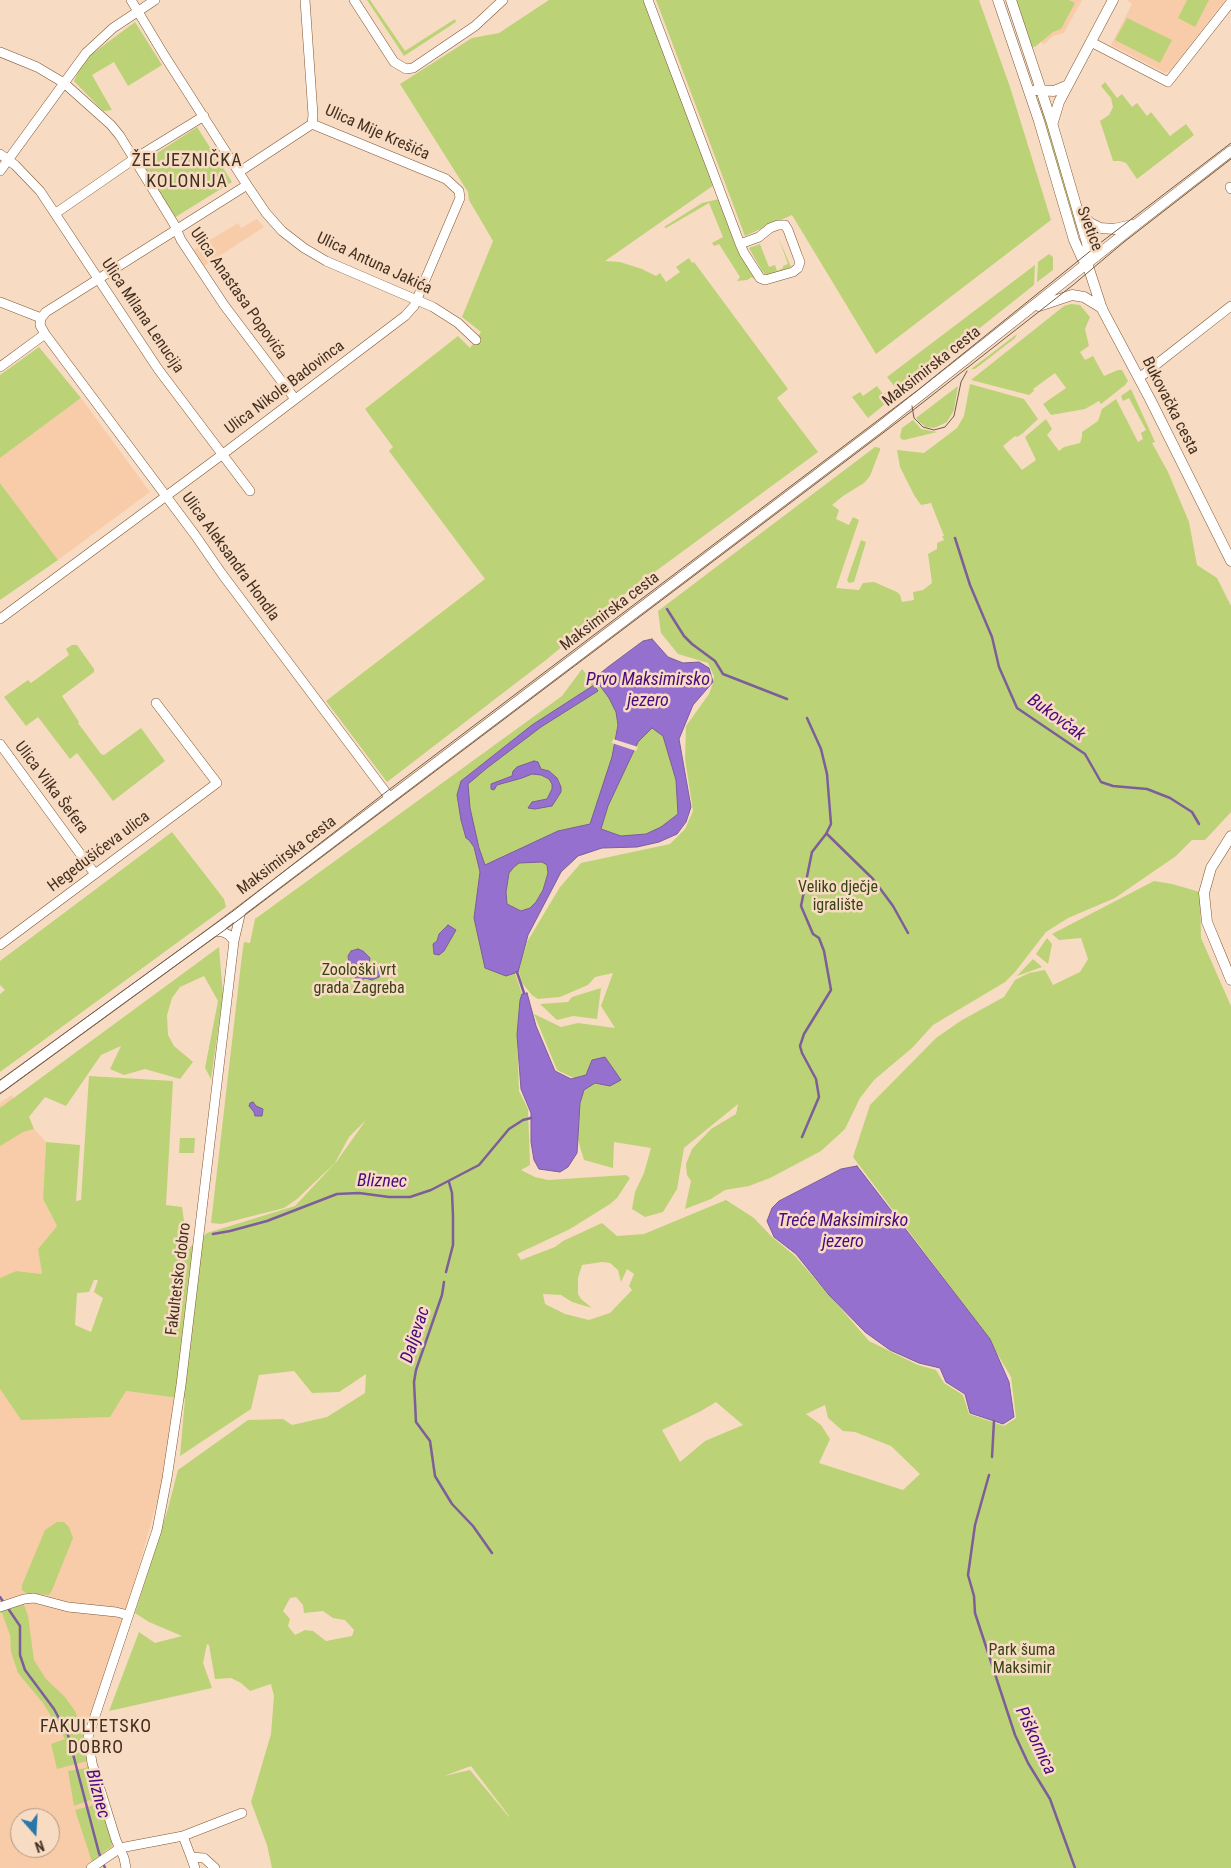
<!DOCTYPE html>
<html>
<head>
<meta charset="utf-8">
<style>
  body { margin:0 }
  #map { position:relative; width:1231px; height:1868px; overflow:hidden; background:#f8dbc3; font-family:"Roboto Condensed",sans-serif }
  canvas { display:block }
  .north { position:absolute; left:10px; top:1808px; width:50px; height:50px; box-sizing:border-box; background:#f8dbc3; border:1px solid #b09782; border-radius:50%; rotate:161deg; font-size:14px; font-weight:700; line-height:20px; text-align:center; color:#433020 }
  .north::after { content:''; display:block; margin:auto; width:18px; height:22px; background:#2777a8; clip-path:polygon(50% 0,100% 100%,50% 72%,0 100%) }
</style>
</head>
<body>
<div id="map">
<canvas width="1231" height="1868"></canvas>
<div class="north">N</div>
</div>
<script>
const context = document.querySelector('canvas').getContext('2d');
context.lineJoin = 'round';
function fill(path, color) {
  context.fillStyle = color;
  context.fill(path, 'evenodd');
}
function toPath(rows) {
  const path = new Path2D();
  for (const r of rows) {
    path.moveTo(r[0], r[1]);
    for (let i = 2; i < r.length; i += 2) path.lineTo(r[i], r[i + 1]);
  }
  return path;
}
function trace(path, color, width, dash) {
  context.strokeStyle = color;
  context.lineWidth = width;
  context.lineCap = dash ? 'butt' : 'round';
  context.setLineDash(dash || []);
  context.stroke(path);
}
function label(font, color, halo, rows, align = 'center') {
  context.font = font + ' "Roboto Condensed",sans-serif';
  context.lineWidth = 5;
  context.setLineDash([]);
  context.textBaseline = 'middle';
  context.strokeStyle = halo;
  context.fillStyle = color;
  for (const [text, x, y, turn = 0] of rows) {
    context.save();
    context.translate(x, y);
    context.rotate((+turn || 0) * Math.PI / 180);
    context.textAlign = isNaN(turn) ? turn : align;
    if (halo) context.strokeText(text, 0, 0);
    context.fillText(text, 0, 0);
    context.restore();
  }
}
fill(toPath([
  [1026,0,1082,0,1064,33,1053,36,1043,45],
  [1127,0,1225,0,1171,70,1165,73,1111,45,1132,4],
  [257,219,264,227,204,266,193,250,238,223,241,228],
  [81,398,150,492,58,560,0,483,0,458],
  [12,1095,34,1129,46,1142,43,1199,57,1226,38,1249,42,1274,16,1271,0,1278,0,1103],
  [0,1389,21,1420,126,1391,175,1398,165,1472,140,1563,85,1739,119,1856,99,1868,0,1868],
  [20,1818,50,1818,50,1848,20,1848]
]), '#f8cca8');
fill(toPath([
  [367,0,370,0,405,51,455,19,456,22,404,56],
  [549,0,644,0,714,185,605,261,620,262,642,269,656,276,660,273,666,282,680,272,676,267,689,258,692,263,694,262,788,389,777,398,818,452,626,593,546,660,387,782,326,701,485,579,389,451,393,447,365,409,458,336,470,348,476,340,481,332,462,317,493,241,469,200,468,192,400,84,472,38,499,33],
  [656,0,979,0,1010,87,1051,220,876,354,792,215,745,236],
  [1014,0,1069,0,1075,3,1061,29,1053,32,1036,46,1031,48],
  [1187,0,1209,0,1195,27,1178,18],
  [1127,18,1172,40,1160,63,1115,40],
  [135,22,162,65,128,86,114,62,92,75,112,110,103,111,74,81,84,60],
  [1105,82,1117,98,1122,94,1132,107,1137,103,1147,116,1151,112,1170,136,1186,124,1194,135,1137,179,1126,163,1120,161,1113,161,1100,121,1109,115,1113,107,1111,98,1101,86],
  [1039,98,1080,233,1078,234,1038,99],
  [197,127,232,182,174,218,142,165,145,161],
  [719,199,736,247,754,276,754,279,752,277,747,280,737,281,740,277,719,244,714,246,712,243,723,237,709,203,666,228,664,227,702,203],
  [778,237,791,267,767,276,762,271,749,248,765,242,760,244,769,267,775,265,777,271,783,268,783,266,788,264],
  [1049,254,1053,257,1053,270,1037,282,1038,262],
  [1035,265,1034,285,899,392,887,377],
  [1071,304,1080,305,1090,317,1085,329,1089,346,1080,352,1085,360,1093,356,1104,376,1118,370,1122,370,1128,381,1125,385,1101,404,1099,401,1085,409,1051,415,1043,404,1066,388,1055,373,1033,389,1034,391,1029,395,971,380,1064,306],
  [1017,334,1015,338,975,369,971,369],
  [39,347,81,398,0,458,0,375],
  [970,384,1024,399,1038,419,1023,433,1017,437,1015,436,1003,446,1022,470,1036,460,1025,437,1046,419,1052,429,1047,435,1059,451,1064,447,1080,443,1082,437,1082,432,1098,421,1102,409,1116,399,1138,442,1143,439,1141,433,1146,430,1129,398,1123,401,1121,396,1131,389,1155,442,1152,443,1168,472,1189,522,1197,565,1217,578,1231,606,1231,812,1205,840,1192,840,1176,856,1115,898,1068,918,1046,932,1015,972,1005,982,933,1025,912,1048,874,1080,860,1098,845,1129,821,1151,770,1178,749,1186,725,1190,711,1199,685,1209,691,1181,687,1175,686,1164,692,1149,711,1129,736,1114,738,1104,684,1148,677,1189,663,1212,645,1217,632,1209,635,1192,644,1173,651,1148,614,1142,613,1168,584,1160,577,1137,582,1082,557,1070,534,1014,561,1027,578,1023,615,1028,601,1006,613,973,595,977,588,985,560,997,538,999,532,995,522,983,519,972,515,973,522,994,520,1000,517,1035,519,1091,528,1109,530,1165,521,1170,535,1177,548,1180,626,1175,630,1178,617,1198,610,1204,570,1229,517,1254,521,1260,555,1247,563,1241,602,1223,617,1236,644,1234,726,1200,754,1218,772,1237,795,1256,869,1341,918,1365,936,1370,944,1383,963,1395,969,1414,1004,1426,1016,1418,1011,1377,985,1333,853,1157,870,1105,936,1038,962,1020,1004,997,1015,980,1029,973,1045,970,1053,985,1080,972,1088,959,1081,938,1059,940,1052,934,1154,881,1172,884,1200,892,1201,938,1231,1006,1231,1868,272,1868,267,1845,251,1802,271,1734,274,1696,271,1684,250,1691,241,1683,231,1678,215,1679,209,1645,207,1644,203,1663,212,1688,109,1711,139,1632,155,1643,182,1636,149,1622,135,1613,167,1512,178,1470,248,1420,283,1419,292,1425,327,1417,365,1393,366,1374,339,1392,312,1393,294,1371,259,1375,251,1409,180,1456,185,1399,126,1391,110,1417,21,1420,0,1389,0,1278,16,1271,42,1274,38,1249,57,1226,43,1199,46,1142,80,1145,76,1201,81,1200,89,1076,173,1081,166,1205,182,1207,188,1249,207,1233,295,1206,337,1161,366,1120,349,1137,335,1163,297,1199,284,1208,221,1224,211,1223,242,955,244,942,250,943,255,919,562,696,582,669,593,682,600,682,669,729,685,775,691,807,686,822,677,834,659,842,637,847,602,848,578,856,561,872,528,935,522,960,527,942,560,887,581,863,670,844,685,829,693,811,685,759,686,726,709,694,713,683,714,676,708,663,678,654,661,633,658,611,875,447,880,448,880,450,870,476,864,483,843,496,832,505,839,510,836,519,849,525,853,517,859,520,836,588,859,590,863,583,874,582,897,592,900,595,902,602,914,600,913,592,923,590,932,583,928,554,937,549,937,543,944,540,942,536,944,536,931,503,921,505,914,495,900,467,897,450,924,453,957,428,964,416],
  [602,1262,610,1263,618,1270,621,1282,627,1269,634,1274,629,1286,632,1290,610,1313,589,1320,565,1314,545,1304,543,1294,561,1295,572,1302,592,1308,581,1299,578,1294,578,1278,582,1265],
  [94,1280,98,1280,94,1292,103,1298,91,1332,75,1325,77,1293,89,1292],
  [716,1402,743,1425,705,1441,680,1462,662,1430,701,1411],
  [825,1405,828,1418,843,1431,855,1432,891,1446,920,1474,903,1490,819,1463,830,1439,821,1425,806,1414],
  [296,1597,303,1605,304,1613,323,1611,333,1618,345,1620,354,1630,352,1636,326,1641,313,1631,305,1630,295,1635,288,1626,290,1619,283,1611,290,1598],
  [471,1766,509,1816,509,1817,470,1770,444,1776],
  [877,386,883,394,892,390,896,395,868,418,852,397,860,392,863,396],
  [958,386,954,410,947,422,934,428,926,427,919,422,916,418],
  [913,420,921,429,937,432,904,440,901,439,900,436,902,428],
  [0,483,58,560,0,600],
  [861,540,866,542,854,582,849,583,847,580],
  [72,645,77,645,94,669,94,672,62,696,79,722,78,723,101,754,104,755,141,728,165,761,113,801,77,753,70,759,38,717,26,726,4,697,28,680,31,683,69,655,66,649],
  [172,832,224,899,226,907,0,1072,0,994,5,990,0,985,0,961],
  [1047,938,1052,944,1048,964,1036,954],
  [219,947,223,995,211,1079,205,1068,218,1001,204,976,180,987,172,998,167,1015,168,1035,174,1046,193,1062,180,1079,145,1069,124,1075,110,1069,121,1046,101,1055,66,1106,45,1097,29,1117,34,1129,23,1132,0,1146,0,1108],
  [1033,959,1042,967,1017,976],
  [601,988,597,1019,573,1016,557,1020,540,1004,568,1002,572,997],
  [180,1138,195,1138,194,1153,179,1153],
  [57,1522,64,1522,69,1527,73,1538,52,1590,49,1595,26,1593,22,1590,22,1585,45,1530],
  [23,1602,28,1616,34,1660,46,1679,65,1697,75,1711,85,1736,88,1760,87,1761,57,1769,51,1744,65,1739,43,1703,18,1673,11,1652,10,1635,2,1613,0,1613,0,1609],
  [89,1766,100,1799,91,1802,90,1800,74,1806,68,1771,86,1768,86,1767],
  [101,1803,113,1843,110,1849,109,1848,92,1862,75,1810]
]), '#bbd376');
const water = toPath([
  [652,639,668,657,683,663,699,662,709,668,713,682,693,705,679,739,691,807,686,822,677,834,659,842,637,847,602,848,578,856,561,872,528,935,518,972,506,976,485,968,474,918,480,872,474,847,469,840,466,838,461,820,457,795,461,781,532,725,594,685,598,691,541,727,487,768,468,784,470,808,479,848,485,865,558,831,590,824,612,757,618,725,616,712,609,698,595,679,597,676,608,667,643,641,652,639],
  [652,728,663,736,676,780,678,814,661,827,646,834,621,836,601,829,608,806,638,742,652,728],
  [542,862,547,865,548,873,543,890,536,902,530,908,521,911,507,904,506,892,509,873,514,867,519,863,542,862],
  [534,761,538,762,541,769,549,771,557,778,561,787,561,792,552,806,535,809,528,808,532,802,547,799,552,789,552,784,549,779,541,775,532,774,522,778,497,785,494,790,491,789,491,784,512,776,513,771,517,767,534,761],
  [448,925,456,930,444,951,439,955,434,954,433,944,437,941,439,934,448,925],
  [358,949,363,951,370,958,369,964,363,968,365,972,373,973,379,966,384,966,385,969,379,977,372,980,365,978,359,982,355,981,356,971,354,966,349,963,348,956,351,951,358,949],
  [527,993,536,1026,555,1071,571,1079,586,1075,592,1060,605,1057,621,1080,610,1086,595,1083,584,1090,580,1103,577,1153,568,1167,560,1172,539,1169,534,1160,531,1142,531,1113,521,1089,517,1035,520,1000,522,994,527,993],
  [253,1102,256,1106,263,1109,262,1116,255,1116,254,1112,249,1106,250,1103,253,1102],
  [857,1166,990,1339,1009,1382,1014,1417,1003,1424,970,1413,965,1394,946,1382,940,1368,919,1363,890,1350,865,1332,829,1295,796,1254,774,1237,767,1221,772,1208,779,1201,841,1169,857,1166]
]);
fill(water, '#9670ce');
trace(water, '#7d5d9a', 1);
fill(toPath([
  [613,739,638,747,636,751,612,743]
]), '#f8dbc3');
trace(toPath([
  [955,538,970,585,992,637,999,667,1017,708,1085,754,1101,782,1113,786,1147,789,1170,798,1192,812,1199,824],
  [667,609,684,636,692,644,715,661,723,674,787,699],
  [827,834,873,879,893,906,908,933],
  [517,972,524,993],
  [802,1137,819,1097,816,1079,802,1053,800,1046,804,1034,831,990,824,951,819,938,813,934,801,906,812,852,826,834,831,824,827,774,821,749,807,718],
  [213,1234,230,1231,267,1221,337,1194,359,1193,389,1197,410,1197,431,1190,479,1165,509,1129,523,1120,531,1118],
  [446,1272,453,1245,453,1216,452,1193,449,1182],
  [444,1282,442,1295,416,1370,414,1382,416,1422,430,1441,435,1476,438,1481,452,1504,473,1526,492,1553],
  [992,1457,994,1421],
  [989,1475,975,1525,968,1575,974,1596,975,1613,1015,1735,1028,1763,1050,1799,1075,1868],
  [0,1597,4,1603],
  [7,1607,20,1626,20,1655,25,1670,54,1709,68,1735,99,1853,105,1868]
]), '#7d5d9a', 2.5);
const minor = toPath([
  [131,0,164,55,247,185,266,213,282,231,304,248,326,261,433,307,458,323,476,340],
  [305,0,313,115,312,124],
  [354,0,394,62,406,69,413,68,475,26,503,0],
  [648,0,740,244,744,253,760,278,765,280,793,272,798,268,800,262,798,257,788,230,785,225,778,225,770,228,759,237,740,244],
  [1091,42,1168,82,1231,2],
  [0,52,37,67,64,83,111,125,120,136,174,224,181,240,224,305,295,399],
  [0,154,15,165,40,191,158,369,250,491],
  [0,171,86,53,113,28,155,0],
  [239,172,312,124],
  [247,185,46,312,41,318,40,325,45,334,195,535,222,574,390,798],
  [1230,187,1231,189],
  [56,213,134,159,204,116],
  [0,302,41,318],
  [0,367,45,334],
  [1139,378,1231,306],
  [0,619,223,454,405,316,414,306,460,198,459,191,446,179,312,124],
  [0,744,95,874],
  [214,931,223,932,229,935,234,941],
  [0,945,217,783,156,703],
  [0,1607,24,1599,34,1598,68,1607,116,1612,128,1615],
  [183,1836,191,1857,204,1858,215,1868],
  [191,1857,195,1868],
  [91,1868,120,1848,183,1836,242,1813],
  [126,1868,124,1858,116,1840,92,1763,88,1737,157,1530,167,1478,181,1385,234,941,241,911]
]);
const major = toPath([
  [998,0,1039,121,1074,240,1082,258,1087,263],
  [1011,0,1052,123,1087,243,1089,256,1087,263,1102,309,1150,399,1231,561],
  [1036,90,1054,91,1068,85],
  [1053,122,1059,102,1113,0],
  [1080,213,1090,223,1100,228,1114,229,1132,225],
  [1039,306,1072,295,1084,297,1102,308],
  [1231,836,1211,868,1204,893,1207,922,1231,980],
  [0,1087,214,931,880,427,1138,223,1231,151]
]);
trace(minor, '#7f5631', 10);
trace(major, '#7f5631', 11);
trace(minor, '#fff', 9);
trace(major, '#fff', 10);
trace(toPath([
  [912,406,914,418,923,427,934,430,945,427,954,416,961,382,967,371],
  [0,1080,233,911,386,792,918,390,1104,240,1231,143],
  [0,1094,237,921,912,411,1073,285,1124,242,1231,159]
]), '#715b49', 1);
label('16px', '#433020', '#f8dbc3', [
  ["Ulica Mije Krešića",377,133,24],
  ["Svetice",1089,229,69],
  ["Ulica Antuna Jakića",374,264,25],
  ["Ulica Anastasa Popovića",238,294,55],
  ["Ulica Milana Lenucija",142,316,56],
  ["Maksimirska cesta",932,367,-38],
  ["Ulica Nikole Badovinca",285,388,-37],
  ["Bukovačka cesta",1170,406,63],
  ["Ulica Aleksandra Hondla",230,557,54],
  ["Maksimirska cesta",610,612,-37],
  ["Ulica Vilka Šefera",51,788,53],
  ["Hegedušićeva ulica",99,852,-37],
  ["Maksimirska cesta",287,856,-37],
  ["Fakultetsko dobro",179,1279,-83]
]);
label('16px', '#384315', '#f8dbc3', [
  ["Veliko dječje",838,888],
  ["igralište",838,906],
  ["Zoološki vrt",359,971],
  ["grada Zagreba",359,989],
  ["Park šuma",1022,1651],
  ["Maksimir",1022,1669]
]);
context.letterSpacing = '1px';
label('18px', '#433020', '#f8dbc3', [
  ["ŽELJEZNIČKA",187,161],
  ["KOLONIJA",187,182],
  ["FAKULTETSKO",96,1727],
  ["DOBRO",96,1748]
]);
context.letterSpacing = '0px';
label('italic 18px', '#49097f', '#f8dbc3', [
  ["Prvo Maksimirsko",648,680],
  ["jezero",648,701],
  ["Bukovčak",1056,718,36],
  ["Bliznec",382,1182,1],
  ["Treće Maksimirsko",843,1221],
  ["jezero",843,1242],
  ["Daljevac",416,1335,-72],
  ["Piškornica",1035,1741,65],
  ["Bliznec",97,1794,75]
]);
</script>
</body>
</html>
